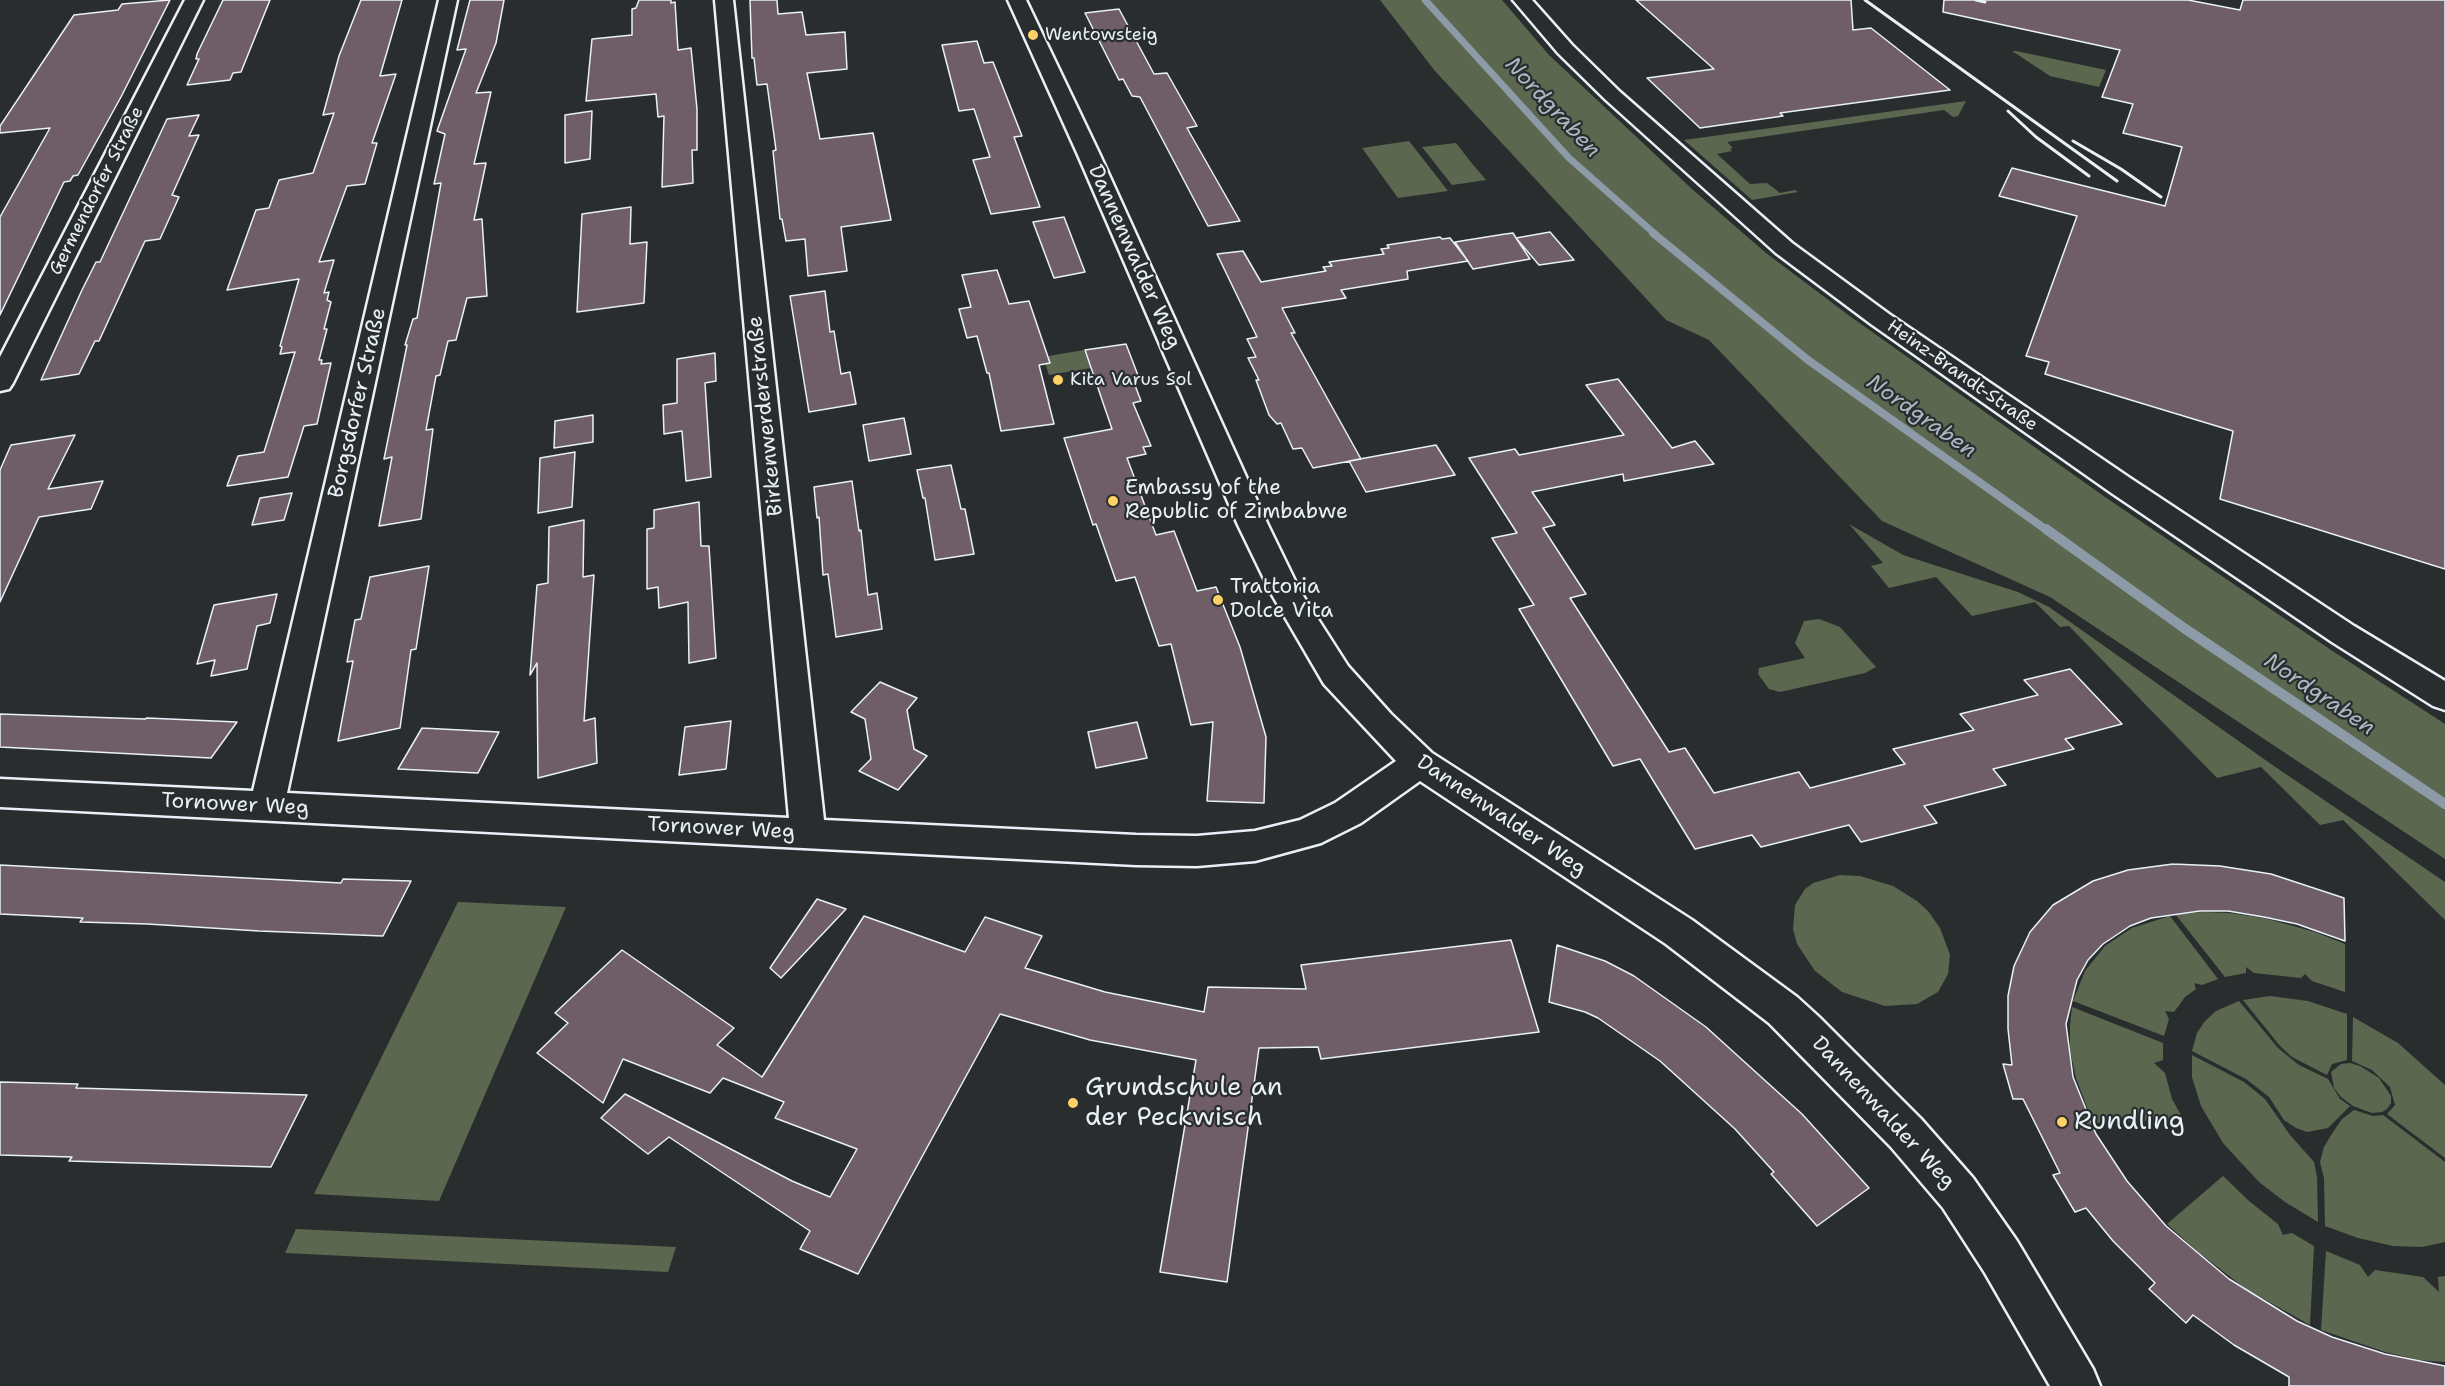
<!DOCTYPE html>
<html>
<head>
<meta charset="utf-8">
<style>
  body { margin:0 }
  canvas { display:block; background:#2a2d2e }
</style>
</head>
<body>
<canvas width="2445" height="1386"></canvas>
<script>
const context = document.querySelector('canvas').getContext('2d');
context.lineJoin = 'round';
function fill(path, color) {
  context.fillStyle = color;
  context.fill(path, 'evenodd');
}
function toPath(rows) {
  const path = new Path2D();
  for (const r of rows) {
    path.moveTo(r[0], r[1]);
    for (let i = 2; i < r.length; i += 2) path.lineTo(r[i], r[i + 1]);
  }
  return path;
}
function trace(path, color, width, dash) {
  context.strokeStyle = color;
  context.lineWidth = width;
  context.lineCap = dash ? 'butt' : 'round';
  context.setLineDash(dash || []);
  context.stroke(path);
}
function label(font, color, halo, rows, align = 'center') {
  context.font = font + ' "Shantell Sans",sans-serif';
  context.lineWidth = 4.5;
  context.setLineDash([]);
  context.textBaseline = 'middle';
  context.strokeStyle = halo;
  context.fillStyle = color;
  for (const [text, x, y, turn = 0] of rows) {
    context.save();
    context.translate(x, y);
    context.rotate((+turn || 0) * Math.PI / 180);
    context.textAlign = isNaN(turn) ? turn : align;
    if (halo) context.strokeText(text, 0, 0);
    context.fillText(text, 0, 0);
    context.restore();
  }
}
fill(toPath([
  [1380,0,1502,0,1549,55,1692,189,1766,253,1851,317,2105,497,2331,650,2445,724,2445,859,2050,597,1882,521,1709,340,1666,320,1435,71],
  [2012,51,2016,51,2106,70,2099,87,2050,76],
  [1966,101,1958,116,1953,117,1944,110,1727,142,1733,148,1730,149,1732,151,1717,154,1750,184,1767,183,1780,193,1795,190,1798,192,1752,200,1684,140],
  [1409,141,1448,191,1398,198,1362,148],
  [1456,143,1470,161,1486,180,1452,185,1422,147],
  [1084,350,1091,368,1049,375,1043,357],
  [1849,524,1903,555,2018,592,2049,607,2271,764,2445,882,2445,920,2343,820,2320,825,2261,767,2217,778,2069,626,2060,627,2035,602,1972,616,1936,577,1889,588,1871,566,1883,563],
  [1819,619,1840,627,1876,667,1865,673,1780,692,1769,689,1758,674,1759,668,1805,658,1795,643,1804,621],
  [1840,875,1860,876,1893,886,1917,901,1928,911,1940,928,1950,955,1948,974,1938,992,1917,1004,1885,1006,1842,992,1815,971,1797,944,1793,929,1795,905,1805,889,1813,883],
  [458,902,566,907,439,1201,314,1194],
  [2201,912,2229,913,2264,918,2315,932,2345,944,2345,992,2312,981,2305,974,2301,978,2254,973,2246,967,2246,973,2225,977,2176,915],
  [2170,916,2218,979,2202,985,2194,983,2196,989,2185,997,2174,1012,2165,1011,2169,1019,2164,1036,2073,1001,2085,971,2105,946,2132,928],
  [2270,996,2308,1001,2347,1014,2347,1060,2332,1064,2327,1075,2292,1057,2280,1046,2243,1000],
  [2239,1001,2278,1048,2299,1065,2328,1079,2340,1099,2350,1106,2328,1128,2307,1132,2296,1128,2284,1120,2269,1097,2246,1079,2192,1051,2197,1033,2205,1021,2216,1011],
  [2072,1007,2163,1043,2163,1060,2154,1063,2165,1073,2172,1099,2183,1119,2093,1123,2076,1078,2070,1050,2070,1025],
  [2353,1017,2398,1043,2445,1085,2445,1158,2387,1114,2395,1105,2390,1087,2372,1070,2352,1061],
  [2192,1055,2244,1082,2265,1099,2290,1135,2314,1162,2317,1177,2318,1222,2285,1202,2259,1182,2223,1143,2201,1106,2192,1077],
  [2350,1063,2360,1066,2379,1078,2391,1096,2391,1103,2387,1109,2382,1112,2372,1113,2353,1106,2341,1097,2334,1088,2331,1072,2341,1064],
  [2354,1110,2373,1116,2383,1115,2445,1162,2445,1242,2422,1247,2393,1246,2358,1238,2325,1226,2324,1178,2320,1162,2324,1147,2333,1132,2342,1119],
  [2223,1176,2249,1201,2278,1224,2283,1235,2292,1233,2314,1246,2310,1325,2246,1289,2198,1252,2167,1224],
  [296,1229,676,1247,668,1272,285,1253],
  [2326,1251,2360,1265,2368,1277,2375,1270,2423,1277,2439,1292,2438,1277,2445,1276,2445,1362,2419,1360,2385,1352,2321,1330]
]), '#5c674f');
trace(toPath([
  [1425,0,1569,158,1655,234]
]), '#8c9ba7', 7);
trace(toPath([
  [1653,233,1808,360,2048,531]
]), '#8c9ba7', 8);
trace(toPath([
  [2046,529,2184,628,2445,804]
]), '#8c9ba7', 10);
const building = toPath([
  [170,0,121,97,78,175,73,176,70,181,64,182,0,315,0,217,50,128,0,133,0,126,74,15,118,10,122,4,170,0],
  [223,0,270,0,241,72,233,73,230,80,187,85,199,59,196,59,197,54,223,0],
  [361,0,402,0,380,76,396,74,372,143,377,143,365,184,347,186,319,262,334,260,324,293,329,292,327,300,331,302,324,329,327,329,319,360,322,360,321,364,331,363,317,424,304,426,288,477,227,486,238,456,264,452,295,352,280,354,282,347,280,346,299,279,227,290,256,210,269,208,279,180,313,173,334,113,323,115,339,56,361,0],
  [470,0,504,0,496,43,476,93,491,92,474,164,486,163,474,220,482,219,487,296,467,298,456,340,448,341,440,375,436,376,426,430,433,429,421,519,379,526,392,457,384,459,407,345,405,345,413,319,417,318,441,183,434,184,445,134,437,131,466,49,457,50,470,0],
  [639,0,671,0,671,3,675,2,678,50,691,48,697,109,697,150,692,150,693,183,662,187,664,116,658,117,656,94,586,101,592,39,632,35,632,9,636,8,639,0],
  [750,0,777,0,778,14,802,12,806,35,845,32,847,69,807,73,820,139,873,133,891,220,841,227,847,271,808,276,805,239,786,241,782,219,780,219,773,151,776,150,767,84,757,85,754,58,752,58,750,0],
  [1636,0,1851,0,1853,30,1871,28,1950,90,1780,113,1783,116,1700,128,1647,78,1714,69,1636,0],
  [1944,0,2188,0,2240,10,2243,0,2445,0,2445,569,2220,499,2233,431,2045,374,2049,362,2026,356,2077,216,1999,196,2012,168,2165,206,2182,147,2123,133,2133,104,2102,97,2120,50,1943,12,1944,0],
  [1119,9,1154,74,1167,73,1197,126,1187,128,1240,221,1208,226,1140,97,1132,96,1123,79,1119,80,1085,13,1119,9],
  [977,41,984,63,993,62,1022,136,1014,137,1040,207,991,214,973,160,990,157,974,109,959,111,942,45,977,41],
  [592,111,590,159,565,163,565,115,592,111],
  [199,115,189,136,199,135,172,195,179,197,160,239,145,241,99,341,95,341,79,374,41,380,82,290,96,262,100,262,167,119,199,115],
  [631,207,630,244,647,242,644,303,577,312,582,214,631,207],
  [1064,217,1085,272,1054,278,1033,222,1064,217],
  [1550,232,1574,260,1539,265,1516,238,1530,259,1473,269,1455,242,1505,234,1513,233,1516,238,1550,232],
  [1440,237,1442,239,1450,238,1468,261,1407,271,1408,279,1341,290,1346,298,1282,308,1295,333,1291,333,1361,459,1313,468,1302,448,1293,449,1281,423,1277,424,1269,415,1256,380,1259,380,1248,358,1256,357,1247,339,1257,337,1217,254,1243,251,1261,282,1326,271,1323,267,1332,266,1329,262,1384,254,1381,249,1389,248,1387,245,1440,237],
  [997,270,1009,304,1029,301,1050,363,1039,365,1054,424,1001,431,989,373,987,373,977,336,967,338,959,309,971,307,962,275,997,270],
  [825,291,830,332,834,331,841,374,850,372,856,404,809,412,790,296,825,291],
  [1126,344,1139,378,1133,380,1141,401,1133,403,1151,446,1143,447,1146,454,1127,458,1156,535,1174,531,1197,591,1216,587,1240,647,1266,737,1264,803,1207,801,1213,722,1191,725,1171,644,1159,646,1135,577,1116,581,1096,524,1093,525,1064,438,1112,429,1085,350,1126,344],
  [715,353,716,381,705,383,711,477,686,481,682,431,664,434,663,405,677,403,677,359,715,353],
  [1618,379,1672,448,1695,441,1714,464,1624,481,1623,474,1532,492,1555,525,1543,528,1586,594,1570,598,1669,752,1685,748,1714,793,1799,772,1810,788,1905,764,1893,749,1974,730,1960,714,2038,695,2024,680,2070,669,2122,724,2065,739,2074,749,1993,769,2006,785,1924,806,1937,823,1861,842,1849,825,1761,847,1752,835,1695,849,1640,759,1613,766,1519,609,1534,605,1492,538,1517,533,1469,458,1515,449,1519,455,1624,435,1586,385,1618,379],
  [593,415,593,442,554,448,555,421,593,415],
  [904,418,911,454,869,461,863,425,904,418],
  [75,435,48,489,103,481,91,509,39,517,0,602,0,470,11,445,75,435],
  [1436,445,1455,475,1366,492,1349,461,1436,445],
  [575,452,572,507,538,513,540,458,575,452],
  [951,465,961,509,965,509,974,554,935,560,925,498,923,498,917,470,951,465],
  [852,481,859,531,861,530,868,595,877,593,882,629,836,637,828,574,823,575,819,517,817,518,814,487,852,481],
  [292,493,284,520,252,525,260,498,292,493],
  [699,502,701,546,709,546,716,658,689,663,688,602,659,608,658,587,647,589,647,529,654,528,654,510,699,502],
  [584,520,583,577,594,575,584,721,595,718,597,763,538,778,537,663,530,675,537,585,548,583,549,527,584,520],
  [429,566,416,649,411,650,400,728,338,741,353,661,347,662,355,620,361,619,370,577,429,566],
  [277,594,270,623,257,626,247,669,211,676,215,660,197,664,214,605,277,594],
  [880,682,917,698,907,710,914,749,927,756,898,790,859,771,871,759,865,719,851,712,880,682],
  [0,714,145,719,147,718,237,722,211,758,0,747,0,714],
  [731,721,726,769,679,775,685,727,731,721],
  [1137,722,1147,758,1096,768,1088,732,1137,722],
  [422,728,499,732,478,773,398,769,422,728],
  [2173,864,2220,866,2271,874,2344,898,2345,941,2297,924,2264,917,2228,911,2200,911,2151,918,2130,926,2103,944,2088,960,2077,980,2066,1024,2073,1077,2096,1134,2127,1181,2166,1226,2229,1279,2297,1321,2332,1337,2385,1354,2445,1366,2445,1386,2289,1386,2289,1377,2234,1345,2193,1315,2186,1323,2149,1289,2155,1283,2113,1241,2086,1208,2075,1212,2053,1175,2060,1173,2023,1099,2013,1099,2003,1064,2012,1065,2008,1029,2008,996,2014,966,2030,932,2053,905,2093,881,2128,870,2173,864],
  [0,865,341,883,343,879,411,881,383,936,259,931,148,924,80,922,83,918,0,914,0,865],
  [817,899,846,909,781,978,770,968,817,899],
  [864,916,965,952,985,917,1042,936,1025,968,1105,992,1204,1012,1208,987,1306,989,1301,965,1511,940,1539,1032,1321,1059,1318,1047,1259,1048,1227,1282,1160,1272,1196,1060,1090,1040,1000,1014,858,1274,800,1249,810,1231,669,1137,648,1154,601,1118,625,1094,792,1181,830,1197,857,1149,775,1118,784,1102,723,1078,710,1093,623,1059,603,1103,537,1053,568,1023,555,1013,622,950,734,1028,717,1045,762,1077,864,916],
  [1557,945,1605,961,1634,976,1706,1027,1802,1114,1869,1188,1817,1226,1771,1174,1774,1172,1735,1129,1660,1061,1598,1018,1585,1012,1549,1002,1557,945],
  [0,1082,78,1084,76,1088,307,1095,271,1167,69,1161,72,1157,0,1155,0,1082]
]);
fill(building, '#6f5e68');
trace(building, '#e8f1f8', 1.5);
const minor = toPath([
  [185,0,203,0,13,383,9,389,0,391,0,357,185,0],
  [439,0,457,0,287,793,789,818,715,0,733,0,824,820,1136,835,1197,836,1255,831,1300,820,1335,803,1396,761,1324,684,1271,593,1238,525,1078,155,1008,0,1026,0,1100,155,1268,525,1300,591,1348,666,1391,714,1432,753,1692,920,1797,997,1819,1017,1921,1119,1973,1178,2017,1241,2093,1369,2100,1386,2050,1386,1985,1273,1943,1208,1891,1147,1769,1023,1666,944,1420,781,1361,823,1321,843,1255,861,1197,866,1136,865,0,807,0,779,253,791,439,0],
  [1513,0,1532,0,1572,45,1620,92,1792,243,1889,314,2130,478,2354,626,2445,681,2445,710,2433,706,2332,642,2110,492,1871,324,1776,253,1606,100,1558,53,1513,0]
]);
trace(minor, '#e8f1f8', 5);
fill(minor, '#2a2d2e');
trace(toPath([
  [1865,0,2117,181],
  [1976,0,1985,2],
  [2008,111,2036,137,2089,176],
  [2073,141,2121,169,2161,197]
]), '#e8f1f8', 3);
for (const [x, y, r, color] of [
  [1033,35,6,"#ffd166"],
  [1058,380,6,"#ffd166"],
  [1113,501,6,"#ffd166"],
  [1218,600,6,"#ffd166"],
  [1073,1103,6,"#ffd166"],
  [2062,1122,6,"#ffd166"]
]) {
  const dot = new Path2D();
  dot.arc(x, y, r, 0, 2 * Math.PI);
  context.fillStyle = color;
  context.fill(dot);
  trace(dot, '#2a2d2e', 2);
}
label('18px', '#e8f1f8', '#2a2d2e', [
  ["Wentowsteig",1045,35],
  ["Kita Varus Sol",1070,380]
], 'left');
label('18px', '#e8f1f8', '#2a2d2e', [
  ["Germendorfer Straße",97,191,-63],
  ["Heinz-Brandt-Straße",1962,376,35]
]);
label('21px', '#e8f1f8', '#2a2d2e', [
  ["Dannenwalder Weg",1134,257,66],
  ["Borgsdorfer Straße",358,403,-77],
  ["Birkenwerderstraße",766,416,-96],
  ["Tornower Weg",235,805,3],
  ["Dannenwalder Weg",1501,816,34],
  ["Tornower Weg",721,829,3],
  ["Dannenwalder Weg",1883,1113,47]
]);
label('21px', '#e8f1f8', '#2a2d2e', [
  ["Embassy of the",1125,489],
  ["Republic of Zimbabwe",1125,513],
  ["Trattoria",1230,588],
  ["Dolce Vita",1230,612]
], 'left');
label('italic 22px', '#abb7c2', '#2a2d2e', [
  ["Nordgraben",1552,108,47],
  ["Nordgraben",1921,417,35],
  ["Nordgraben",2319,695,34]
]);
label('26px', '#e8f1f8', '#2a2d2e', [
  ["Grundschule an",1085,1088],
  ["der Peckwisch",1085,1118],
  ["Rundling",2074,1122]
], 'left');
</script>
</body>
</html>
